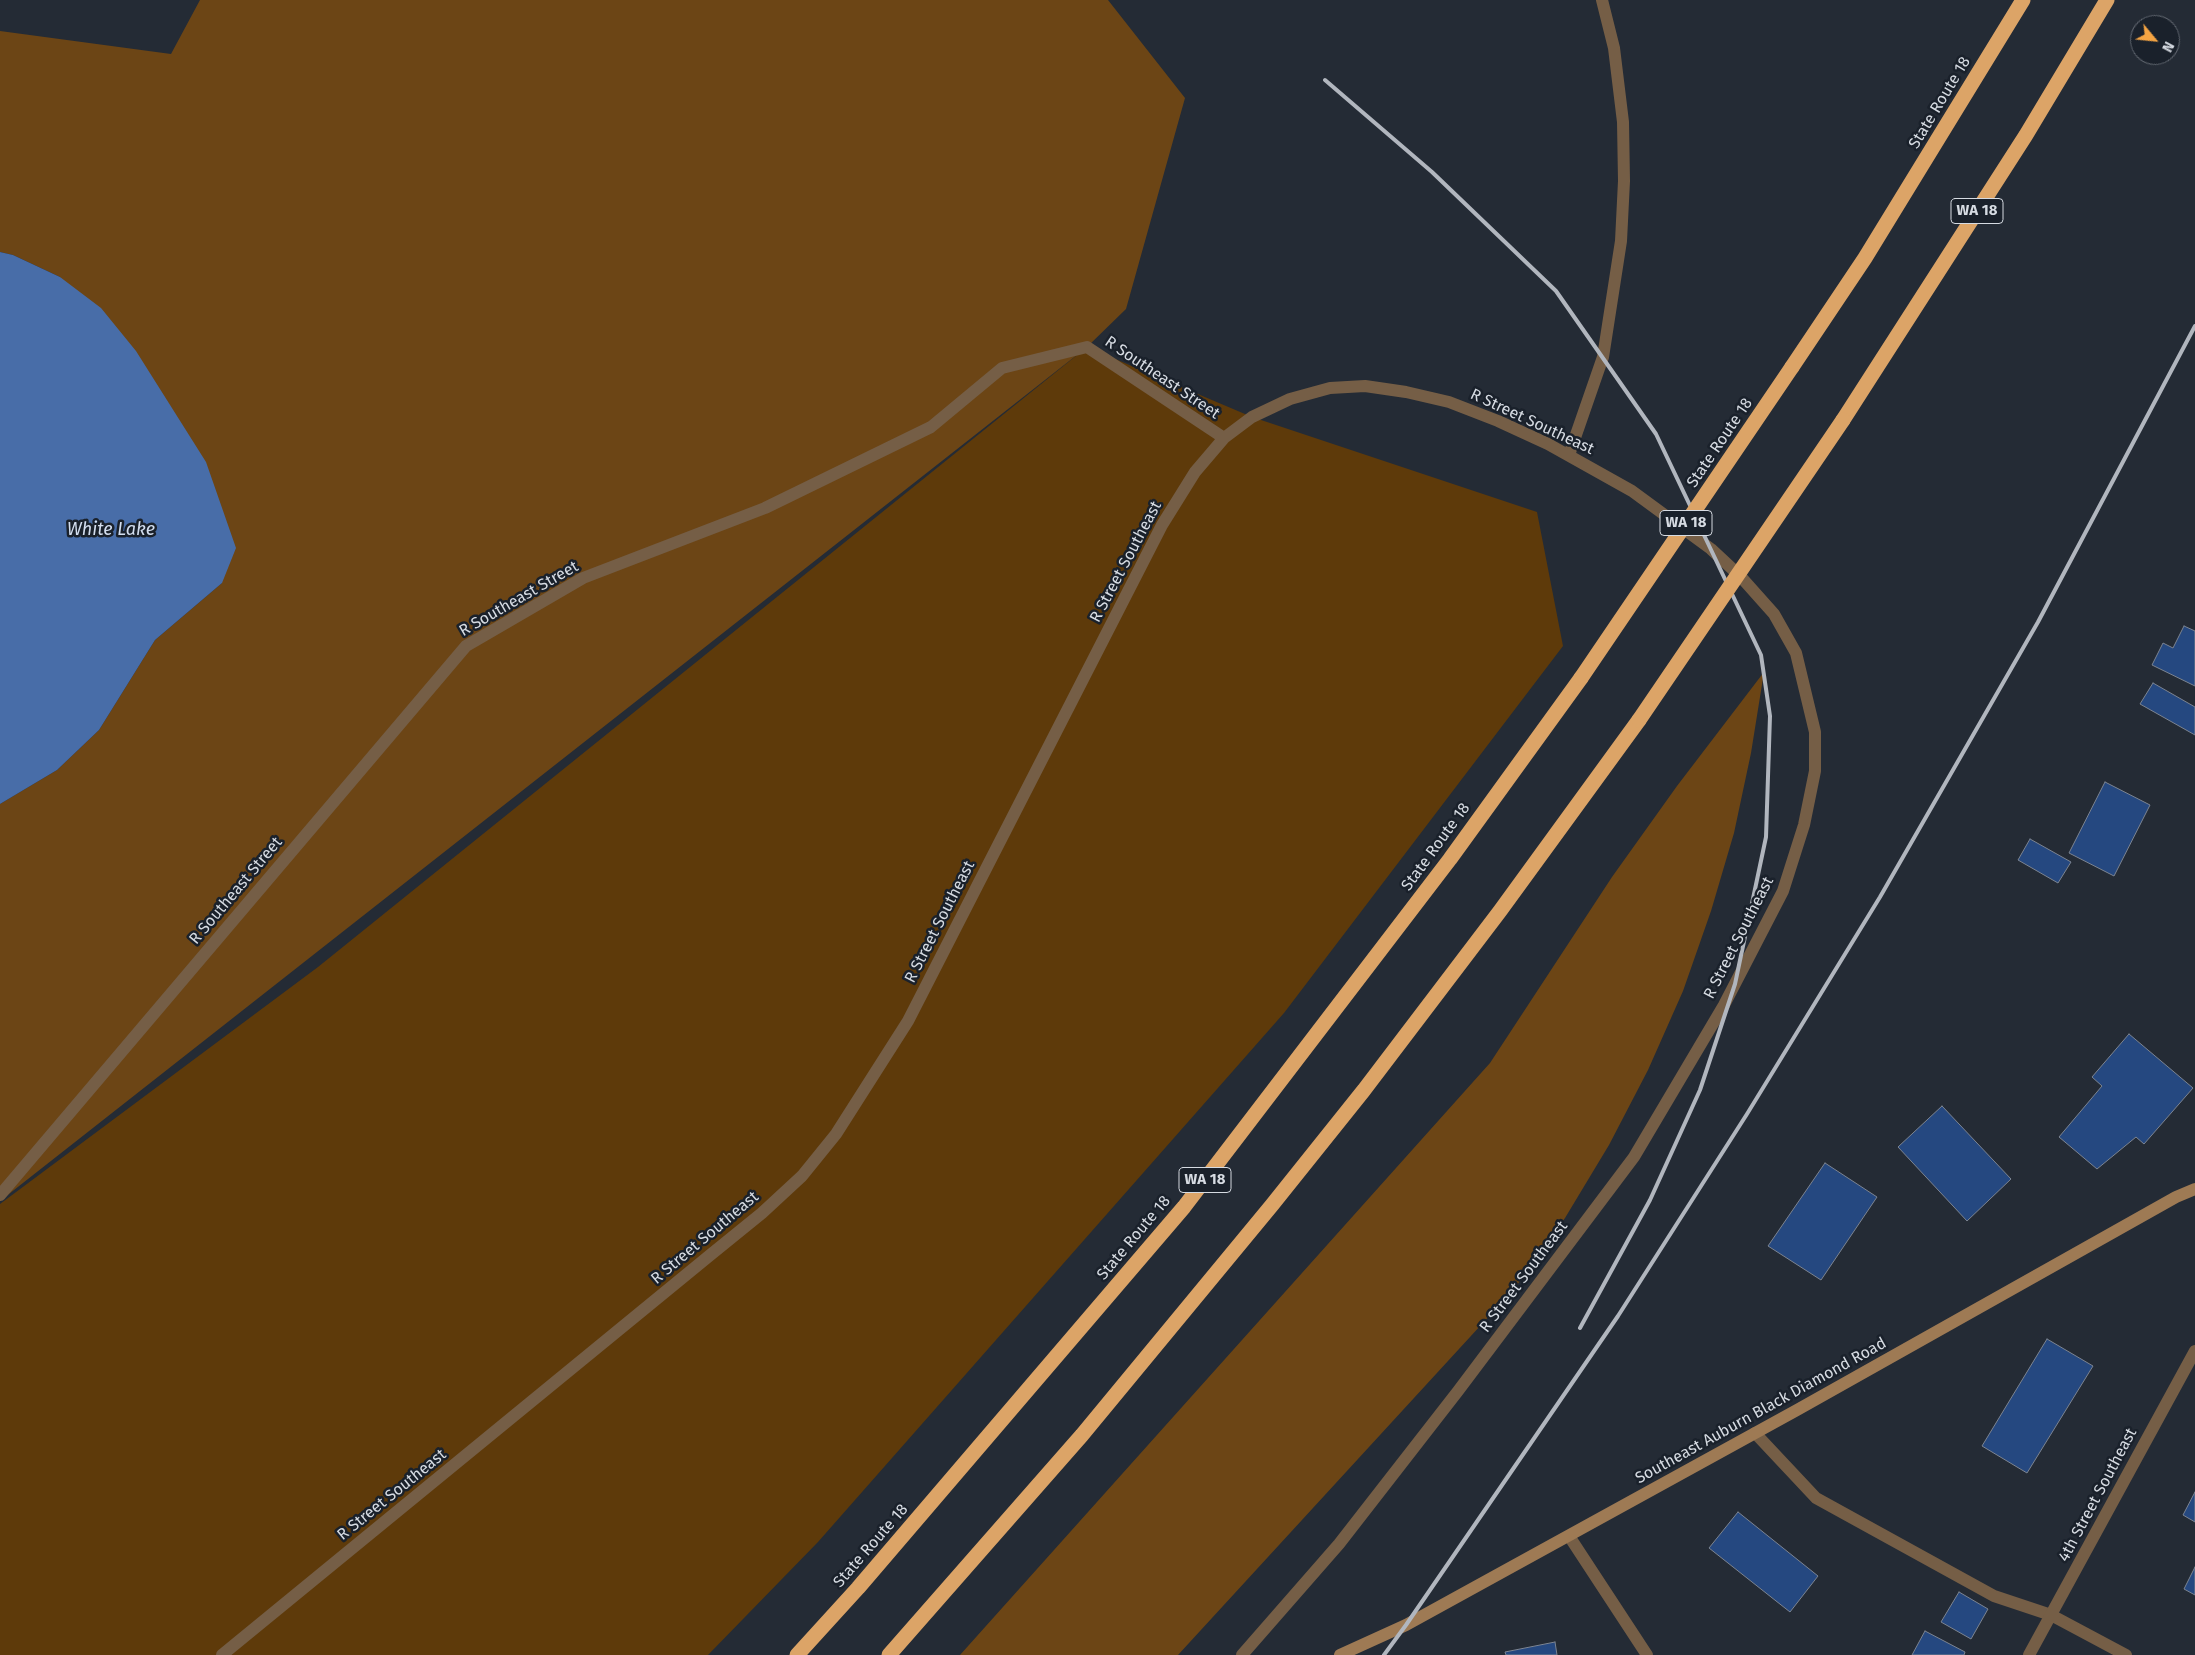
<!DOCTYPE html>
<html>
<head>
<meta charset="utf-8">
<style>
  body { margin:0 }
  #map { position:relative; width:2195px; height:1655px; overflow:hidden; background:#242b35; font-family:"Fira Sans",sans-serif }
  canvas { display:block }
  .north { position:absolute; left:2130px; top:15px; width:50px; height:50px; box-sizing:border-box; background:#1a212b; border:1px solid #656b74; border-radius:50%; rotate:118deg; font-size:14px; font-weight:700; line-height:20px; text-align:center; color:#d6dbe2 }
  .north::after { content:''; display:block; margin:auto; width:18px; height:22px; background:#f4a443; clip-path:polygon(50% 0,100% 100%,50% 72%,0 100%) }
</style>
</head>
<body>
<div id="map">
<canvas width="2195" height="1655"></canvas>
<div class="north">N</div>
</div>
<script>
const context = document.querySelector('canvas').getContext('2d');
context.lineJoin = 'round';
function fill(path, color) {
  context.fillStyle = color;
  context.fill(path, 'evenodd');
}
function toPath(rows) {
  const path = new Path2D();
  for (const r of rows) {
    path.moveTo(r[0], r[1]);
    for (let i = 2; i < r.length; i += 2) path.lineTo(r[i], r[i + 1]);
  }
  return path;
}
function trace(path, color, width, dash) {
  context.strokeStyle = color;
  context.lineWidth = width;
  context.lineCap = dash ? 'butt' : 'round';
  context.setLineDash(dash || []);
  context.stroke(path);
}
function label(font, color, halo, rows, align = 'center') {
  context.font = font + ' "Fira Sans",sans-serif';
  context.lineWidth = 5;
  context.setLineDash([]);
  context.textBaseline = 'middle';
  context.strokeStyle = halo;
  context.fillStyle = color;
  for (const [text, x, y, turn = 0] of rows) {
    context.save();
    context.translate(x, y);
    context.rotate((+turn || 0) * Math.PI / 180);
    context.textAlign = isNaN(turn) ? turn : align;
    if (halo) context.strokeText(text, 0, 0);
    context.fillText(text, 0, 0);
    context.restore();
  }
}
fill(toPath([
  [1087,347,1252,417,1537,512,1563,646,1284,1013,818,1542,708,1655,0,1655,0,1204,318,967]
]), '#5e3a0a');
fill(toPath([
  [200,0,1108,0,1185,98,1126,309,1087,347,0,1201,0,804,57,770,99,730,155,640,222,583,60,277,13,255,0,252,0,31,171,54],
  [1764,672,1751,753,1734,833,1711,911,1683,991,1648,1070,1609,1145,1565,1218,1515,1288,1178,1655,960,1655,1490,1063,1612,877,1677,786]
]), '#6c4515');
fill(toPath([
  [0,252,13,255,60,277,101,308,136,351,206,462,236,548,222,583,155,640,99,730,57,770,0,804]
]), '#486da8');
const building = toPath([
  [2184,626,2195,631,2195,686,2152,665,2163,643,2173,648,2184,626],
  [2153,683,2195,707,2195,735,2140,704,2153,683],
  [2105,782,2150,805,2114,876,2069,853,2105,782],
  [2030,839,2071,862,2058,883,2018,860,2030,839],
  [2129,1034,2193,1088,2144,1144,2136,1137,2097,1169,2059,1137,2102,1086,2092,1077,2129,1034],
  [1942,1106,2011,1179,1967,1221,1898,1147,1942,1106],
  [1825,1163,1877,1197,1821,1280,1768,1246,1825,1163],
  [2047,1339,2093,1366,2027,1473,1982,1446,2047,1339],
  [2195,1492,2195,1522,2183,1515,2195,1492],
  [1738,1512,1818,1576,1790,1612,1709,1548,1738,1512],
  [2195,1567,2195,1595,2184,1589,2195,1567],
  [1959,1592,1988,1609,1971,1639,1941,1622,1959,1592],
  [1925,1631,1965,1652,1964,1655,1912,1655,1925,1631],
  [1555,1642,1557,1655,1506,1655,1505,1652,1555,1642]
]);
fill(building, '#254880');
trace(building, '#7c8491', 1);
trace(toPath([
  [1569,455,1603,357,1621,241,1624,181,1623,122,1614,48,1602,0],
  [1755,1433,1816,1498,1994,1596,2051,1615]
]), '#755e46', 12);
trace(toPath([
  [0,1195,466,646,583,578,765,508,931,427,1002,368,1087,347,1224,438],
  [1569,1536,1647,1655],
  [2051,1615,2126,1655],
  [222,1655,709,1256,762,1213,802,1176,836,1134,908,1021,1162,525,1195,472,1224,438,1252,417,1290,399,1330,388,1365,386,1406,392,1449,402,1498,421,1548,444,1632,491,1711,549,1741,577,1774,614,1796,653,1815,732,1815,771,1804,825,1783,891,1724,1005,1634,1157,1458,1391,1339,1544,1242,1655],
  [2029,1655,2195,1351]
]), '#755e46', 12);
trace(toPath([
  [1340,1655,1406,1625,1797,1410,2176,1197,2195,1189]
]), '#9e7a54', 12);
trace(toPath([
  [1792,367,1865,258,2023,0],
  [1843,420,2026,135,2107,0],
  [797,1655,858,1588,1184,1207,1450,859,1581,678],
  [889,1655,1082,1435,1272,1205,1364,1090,1500,911,1639,720]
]), '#dca467', 15);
trace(toPath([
  [1325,80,1432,172,1556,291,1656,434,1761,655,1770,716,1766,837,1735,984,1700,1090,1650,1200,1580,1328],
  [1384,1655,1406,1625,1618,1316,1747,1114,1880,897,2038,622,2195,326]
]), '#b1b6be', 4);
trace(toPath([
  [1581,678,1792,367],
  [1639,720,1843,420]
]), '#dca467', 15);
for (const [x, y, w] of [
  [1977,211,52],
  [1686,523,52],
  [1205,1180,52]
]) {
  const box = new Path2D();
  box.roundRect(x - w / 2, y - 12.5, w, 25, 4);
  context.fillStyle = '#1a212b';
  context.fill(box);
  trace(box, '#d6dbe2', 1);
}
label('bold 15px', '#d6dbe2', null, [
  ["WA 18",1977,211],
  ["WA 18",1686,523],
  ["WA 18",1205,1180]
]);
label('16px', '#d6dbe2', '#1a212b', [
  ["State Route 18",1940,103,-59],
  ["R Southeast Street",1162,378,34],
  ["R Street Southeast",1532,422,25],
  ["State Route 18",1720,443,-56],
  ["R Street Southeast",1126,562,-62],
  ["R Southeast Street",519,599,-30],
  ["State Route 18",1436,847,-54],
  ["R Southeast Street",236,891,-50],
  ["R Street Southeast",940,922,-63],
  ["R Street Southeast",1739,938,-63],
  ["R Street Southeast",705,1238,-40],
  ["State Route 18",1134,1238,-50],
  ["R Street Southeast",1524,1277,-53],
  ["Southeast Auburn Black Diamond Road",1761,1411,-29],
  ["R Street Southeast",392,1495,-39],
  ["4th Street Southeast",2098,1495,-62],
  ["State Route 18",871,1546,-49]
]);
label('italic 18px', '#d3deef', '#1a212b', [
  ["White Lake",111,530]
]);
</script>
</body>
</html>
